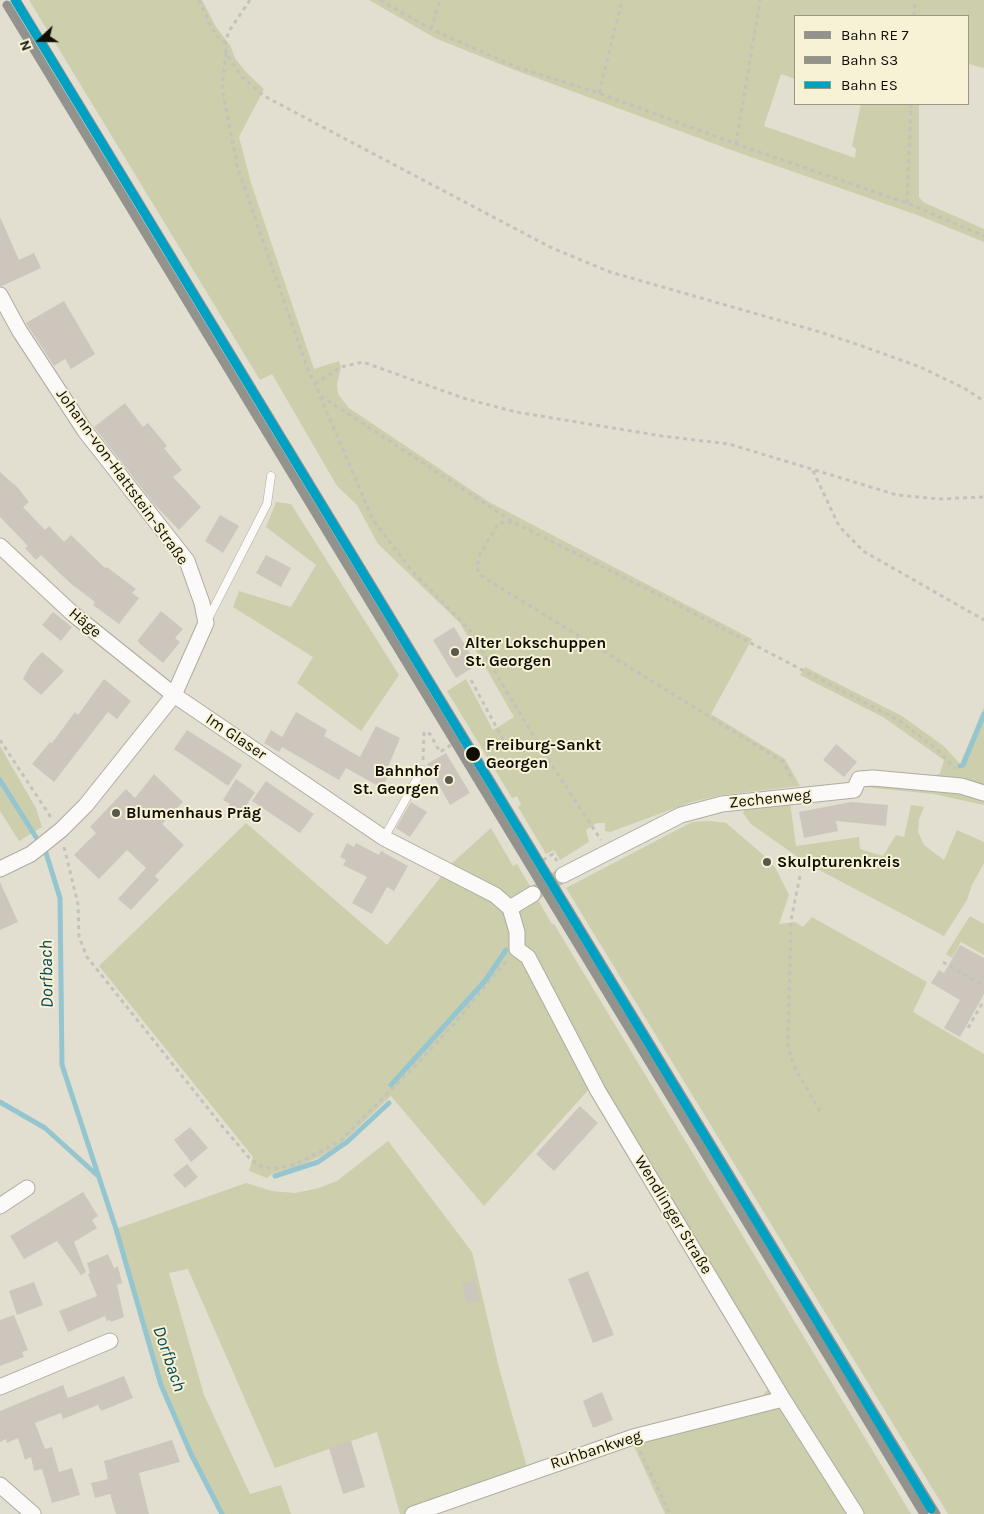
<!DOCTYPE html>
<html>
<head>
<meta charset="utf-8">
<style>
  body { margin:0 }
  #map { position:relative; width:984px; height:1514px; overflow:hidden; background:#e2dfd1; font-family:Karla,sans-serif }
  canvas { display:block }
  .legend { position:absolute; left:794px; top:15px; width:175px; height:90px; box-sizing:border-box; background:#f7f2d6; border:1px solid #9b9782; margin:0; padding:6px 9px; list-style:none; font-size:15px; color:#100e05 }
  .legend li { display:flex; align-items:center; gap:10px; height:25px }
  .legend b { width:25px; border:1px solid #9b9782 }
  .north { position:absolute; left:15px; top:15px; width:50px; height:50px; -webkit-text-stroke:4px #f7f2d6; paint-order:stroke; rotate:249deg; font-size:14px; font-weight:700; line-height:20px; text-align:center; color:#100e05 }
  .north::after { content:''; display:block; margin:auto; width:18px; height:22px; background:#100e05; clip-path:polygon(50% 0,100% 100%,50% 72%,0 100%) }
</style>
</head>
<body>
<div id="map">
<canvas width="984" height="1514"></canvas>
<ul class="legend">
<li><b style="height:6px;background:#93938e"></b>Bahn RE 7</li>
<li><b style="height:6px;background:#93938e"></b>Bahn S3</li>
<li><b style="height:6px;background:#01a1c4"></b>Bahn ES</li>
</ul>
<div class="north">N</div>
</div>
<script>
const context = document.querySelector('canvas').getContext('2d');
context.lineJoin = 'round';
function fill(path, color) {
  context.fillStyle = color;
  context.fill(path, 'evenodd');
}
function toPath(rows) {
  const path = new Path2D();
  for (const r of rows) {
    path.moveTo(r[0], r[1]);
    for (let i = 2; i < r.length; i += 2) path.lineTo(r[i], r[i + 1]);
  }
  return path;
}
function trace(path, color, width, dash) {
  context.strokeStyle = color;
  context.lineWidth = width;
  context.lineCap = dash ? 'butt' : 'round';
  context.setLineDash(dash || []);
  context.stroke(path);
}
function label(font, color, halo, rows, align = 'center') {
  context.font = font + ' Karla,sans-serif';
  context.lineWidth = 4;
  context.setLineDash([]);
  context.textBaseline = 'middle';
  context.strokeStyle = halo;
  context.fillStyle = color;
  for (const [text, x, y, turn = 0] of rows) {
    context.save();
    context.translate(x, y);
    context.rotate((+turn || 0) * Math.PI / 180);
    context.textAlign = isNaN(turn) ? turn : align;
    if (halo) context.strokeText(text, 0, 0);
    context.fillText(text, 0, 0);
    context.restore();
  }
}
fill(toPath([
  [29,0,202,0,216,27,230,45,235,58,246,72,264,89,239,137,251,183,314,369,339,361,341,367,337,384,338,394,349,408,489,502,752,639,711,714,785,759,800,786,722,795,692,802,610,832,605,831,605,823,597,823,586,830,589,842,560,860,554,850,546,854,518,807,521,805,517,796,512,798,447,691,466,679,493,730,514,717,460,623,378,544,357,505,337,486,272,374,260,380],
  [369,0,984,0,984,68,968,64,968,16,795,16,795,79,781,74,764,126,855,158,856,149,852,146,861,104,919,104,919,197,923,202,984,229,984,242,920,216,734,151,512,69,435,38],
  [276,502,291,504,399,675,361,731,297,683,313,657,233,607,239,591,291,607,316,565,266,527],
  [805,667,902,716,945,747,960,764,984,707,984,805,933,794,864,787,864,785,934,776,940,773,944,760,883,717,800,675],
  [0,746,36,808,42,827,19,841,0,811],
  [790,802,796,846,859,837,860,849,883,856,896,835,904,837,911,805,924,807,919,819,918,832,924,845,944,860,957,830,984,842,984,863,972,885,967,900,944,936,806,863,751,824,743,813,745,809],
  [710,821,726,823,767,858,776,869,789,895,779,924,795,922,803,927,812,917,927,982,913,1012,984,1054,984,1514,948,1514,566,888,692,822],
  [246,823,387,945,451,864,491,828,513,866,517,864,552,924,554,924,911,1514,665,1514,633,1444,428,1514,400,1514,377,1432,275,1468,188,1269,169,1273,204,1395,250,1494,281,1485,291,1514,222,1514,191,1454,161,1385,116,1229,246,1183,272,1191,295,1193,319,1188,337,1181,388,1141,472,1252,499,1368,527,1467,629,1431,763,1395,772,1384,590,1088,484,1206,391,1096,341,1144,324,1155,297,1167,274,1173,267,1178,249,1171,253,1157,99,966],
  [970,916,984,924,984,955,961,942,952,958,946,954]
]), '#cdceab');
trace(toPath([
  [960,766,963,765,984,714],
  [0,780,46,853,60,898,62,1065,116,1229,161,1385,191,1454,222,1514],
  [391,1085,485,981,506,950],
  [0,1102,45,1128,97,1175],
  [275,1176,318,1162,347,1142,389,1103]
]), '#95c6cf', 5);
fill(toPath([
  [0,217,19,260,34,253,41,268,2,286,0,286],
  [64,301,95,354,71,369,65,359,54,366,26,323],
  [125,403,143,427,148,423,167,446,164,448,182,470,173,477,201,507,179,530,154,504,94,427],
  [0,472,18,488,29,502,23,507,45,530,49,526,64,542,71,535,105,568,107,567,136,589,132,593,139,598,119,624,93,605,95,602,70,583,41,555,36,560,25,548,28,546,0,517],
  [220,515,239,526,223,553,205,541],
  [266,555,291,568,281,587,256,573],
  [161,611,183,629,175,638,180,642,163,663,139,643,138,640],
  [53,612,72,627,61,641,42,625],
  [454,627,477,665,456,678,433,640],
  [42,652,64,671,41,695,23,679,31,664],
  [104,679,131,701,117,719,108,712,54,782,32,764,50,742,52,743,75,712,78,715],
  [296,712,327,730,324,736,360,757,376,726,400,738,388,767,392,769,382,788,346,768,339,780,282,747,279,752,264,743,271,730,282,737],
  [187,730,242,765,228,786,174,749],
  [836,744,857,762,844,777,823,760],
  [446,753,470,793,450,805,427,764],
  [154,774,183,802,162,824,184,845,155,876,159,880,131,910,118,899,146,868,127,850,99,879,74,855,96,833,90,827,126,789,135,798],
  [236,779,255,792,239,817,227,809,230,804,223,800],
  [266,781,314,814,300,833,252,801],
  [411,802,427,812,410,837,396,828],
  [851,802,888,805,886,826,836,821,838,831,804,838,799,812],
  [347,843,354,847,356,843,379,855,381,851,408,866,394,891,387,887,372,914,352,903,367,877,343,865,346,860,340,857],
  [0,882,18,922,0,930],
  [960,945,984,958,984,994,960,1037,944,1028,960,1000,931,983,939,970,944,973],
  [580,1106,598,1123,554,1171,536,1154],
  [190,1127,208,1148,191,1162,174,1140],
  [187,1164,198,1177,185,1188,173,1175],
  [83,1192,98,1216,92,1220,97,1228,74,1242,86,1272,81,1275,57,1241,24,1259,10,1236],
  [108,1254,114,1268,118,1266,122,1283,117,1285,124,1317,111,1322,110,1320,107,1321,105,1316,68,1332,59,1311,97,1296,88,1274,90,1273,87,1263],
  [588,1271,614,1335,593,1343,568,1279],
  [475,1280,480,1301,467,1304,462,1284],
  [34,1282,43,1305,17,1315,9,1291],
  [14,1315,28,1350,22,1352,24,1357,0,1366,0,1320],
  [124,1376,133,1398,101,1411,98,1405,63,1419,61,1413,35,1423,45,1449,52,1447,59,1472,72,1468,80,1495,52,1503,42,1469,34,1471,31,1457,25,1460,18,1438,7,1443,6,1439,0,1442,0,1411,63,1385,68,1398],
  [602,1392,613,1420,593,1428,583,1401],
  [172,1440,180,1462,139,1473,149,1514,116,1514,110,1494,95,1498,91,1483,108,1479,104,1461],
  [351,1441,365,1487,343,1494,329,1448]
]), '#cdc6bd');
trace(toPath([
  [533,894,563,875]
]), '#c2c0b2', 15, [15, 8]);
const lane = toPath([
  [207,621,267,504,271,476],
  [384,838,422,770]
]);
const street = toPath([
  [0,295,19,330,85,431,187,561,202,603,206,623,174,695,86,805,61,830,31,854,0,869],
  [0,546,73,614,174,695,384,838,495,895,510,908],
  [563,875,681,815,722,804,854,790,859,779,873,778,961,786,984,793],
  [510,908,517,932,517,949,528,957,598,1091,783,1399,856,1514],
  [510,908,533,894],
  [0,1206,27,1188],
  [0,1387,110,1341],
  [0,1485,33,1514],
  [413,1514,633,1437,783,1399]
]);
trace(lane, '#aeaca1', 9);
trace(street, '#aeaca1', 17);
trace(toPath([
  [199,0,211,27,217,36,225,43],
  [250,0,229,31,225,43,226,53,242,77,264,96,550,247,610,272,820,332,862,346,920,367,964,388,984,401],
  [380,0,431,29,516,67,599,93,736,144,907,203,984,236],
  [914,16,915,0],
  [431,29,440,0],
  [226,53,222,89,238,169,309,373,315,384,373,520,412,571,469,629,544,753,601,840],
  [599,93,622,0],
  [736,144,760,0],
  [907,203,911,104],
  [315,384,341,367,363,362,463,398,516,412,662,436,729,444,897,495,939,499,984,497],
  [321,396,513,522,653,592,900,721,940,752,955,769],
  [813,471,839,526,863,551,984,620],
  [512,522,499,523,480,554,477,568,480,575,783,762,793,781],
  [471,680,506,745,518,748,536,740],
  [0,740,52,819],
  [423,760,424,732,430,734,440,752,451,745],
  [64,847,78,904,79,937,87,957,222,1126,251,1160,262,1167,273,1169,296,1164,339,1142,414,1067,453,1025,507,960],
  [543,860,553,854,557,861],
  [800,876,791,920,788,1045,794,1066,822,1115],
  [943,962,984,986],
  [968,1028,984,1000],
  [640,1451,670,1514]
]), '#c4c2bd', 3, [4, 4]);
trace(lane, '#fbfaf8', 8);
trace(street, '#fbfaf8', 15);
trace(toPath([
  [16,0,936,1514]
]), '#93938e', 9);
trace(toPath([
  [7,5,924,1514]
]), '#93938e', 9);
trace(toPath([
  [15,0,931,1509]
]), '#01a1c4', 9);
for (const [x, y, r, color] of [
  [455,652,5,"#5a574c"],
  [473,754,8,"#100e05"],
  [449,780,5,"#5a574c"],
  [116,813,5,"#5a574c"],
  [767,862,5,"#5a574c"]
]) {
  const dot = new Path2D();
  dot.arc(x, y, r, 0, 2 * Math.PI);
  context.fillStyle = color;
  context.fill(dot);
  trace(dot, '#f7f2d6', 2);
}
label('16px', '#100e05', '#f7f2d6', [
  ["Johann-von-Hattstein-Straße",122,477,54],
  ["Häge",85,623,40],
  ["Im Glaser",236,737,34],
  ["Zechenweg",770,799,-6],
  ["Wendlinger Straße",673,1215,59],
  ["Ruhbankweg",596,1450,-18]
]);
label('bold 16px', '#100e05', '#f7f2d6', [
  ["Alter Lokschuppen",465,643],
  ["St. Georgen",465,661],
  ["Bahnhof",439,771,"right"],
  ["St. Georgen",439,789,"right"],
  ["Blumenhaus Präg",126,813],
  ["Skulpturenkreis",777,862]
], 'left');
label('bold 16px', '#100e05', '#f7f2d6', [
  ["Freiburg-Sankt",486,745],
  ["Georgen",486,763]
], 'left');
label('italic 18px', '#074856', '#f7f2d6', [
  ["Dorfbach",47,974,-91],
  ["Dorfbach",169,1359,71]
]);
</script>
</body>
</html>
